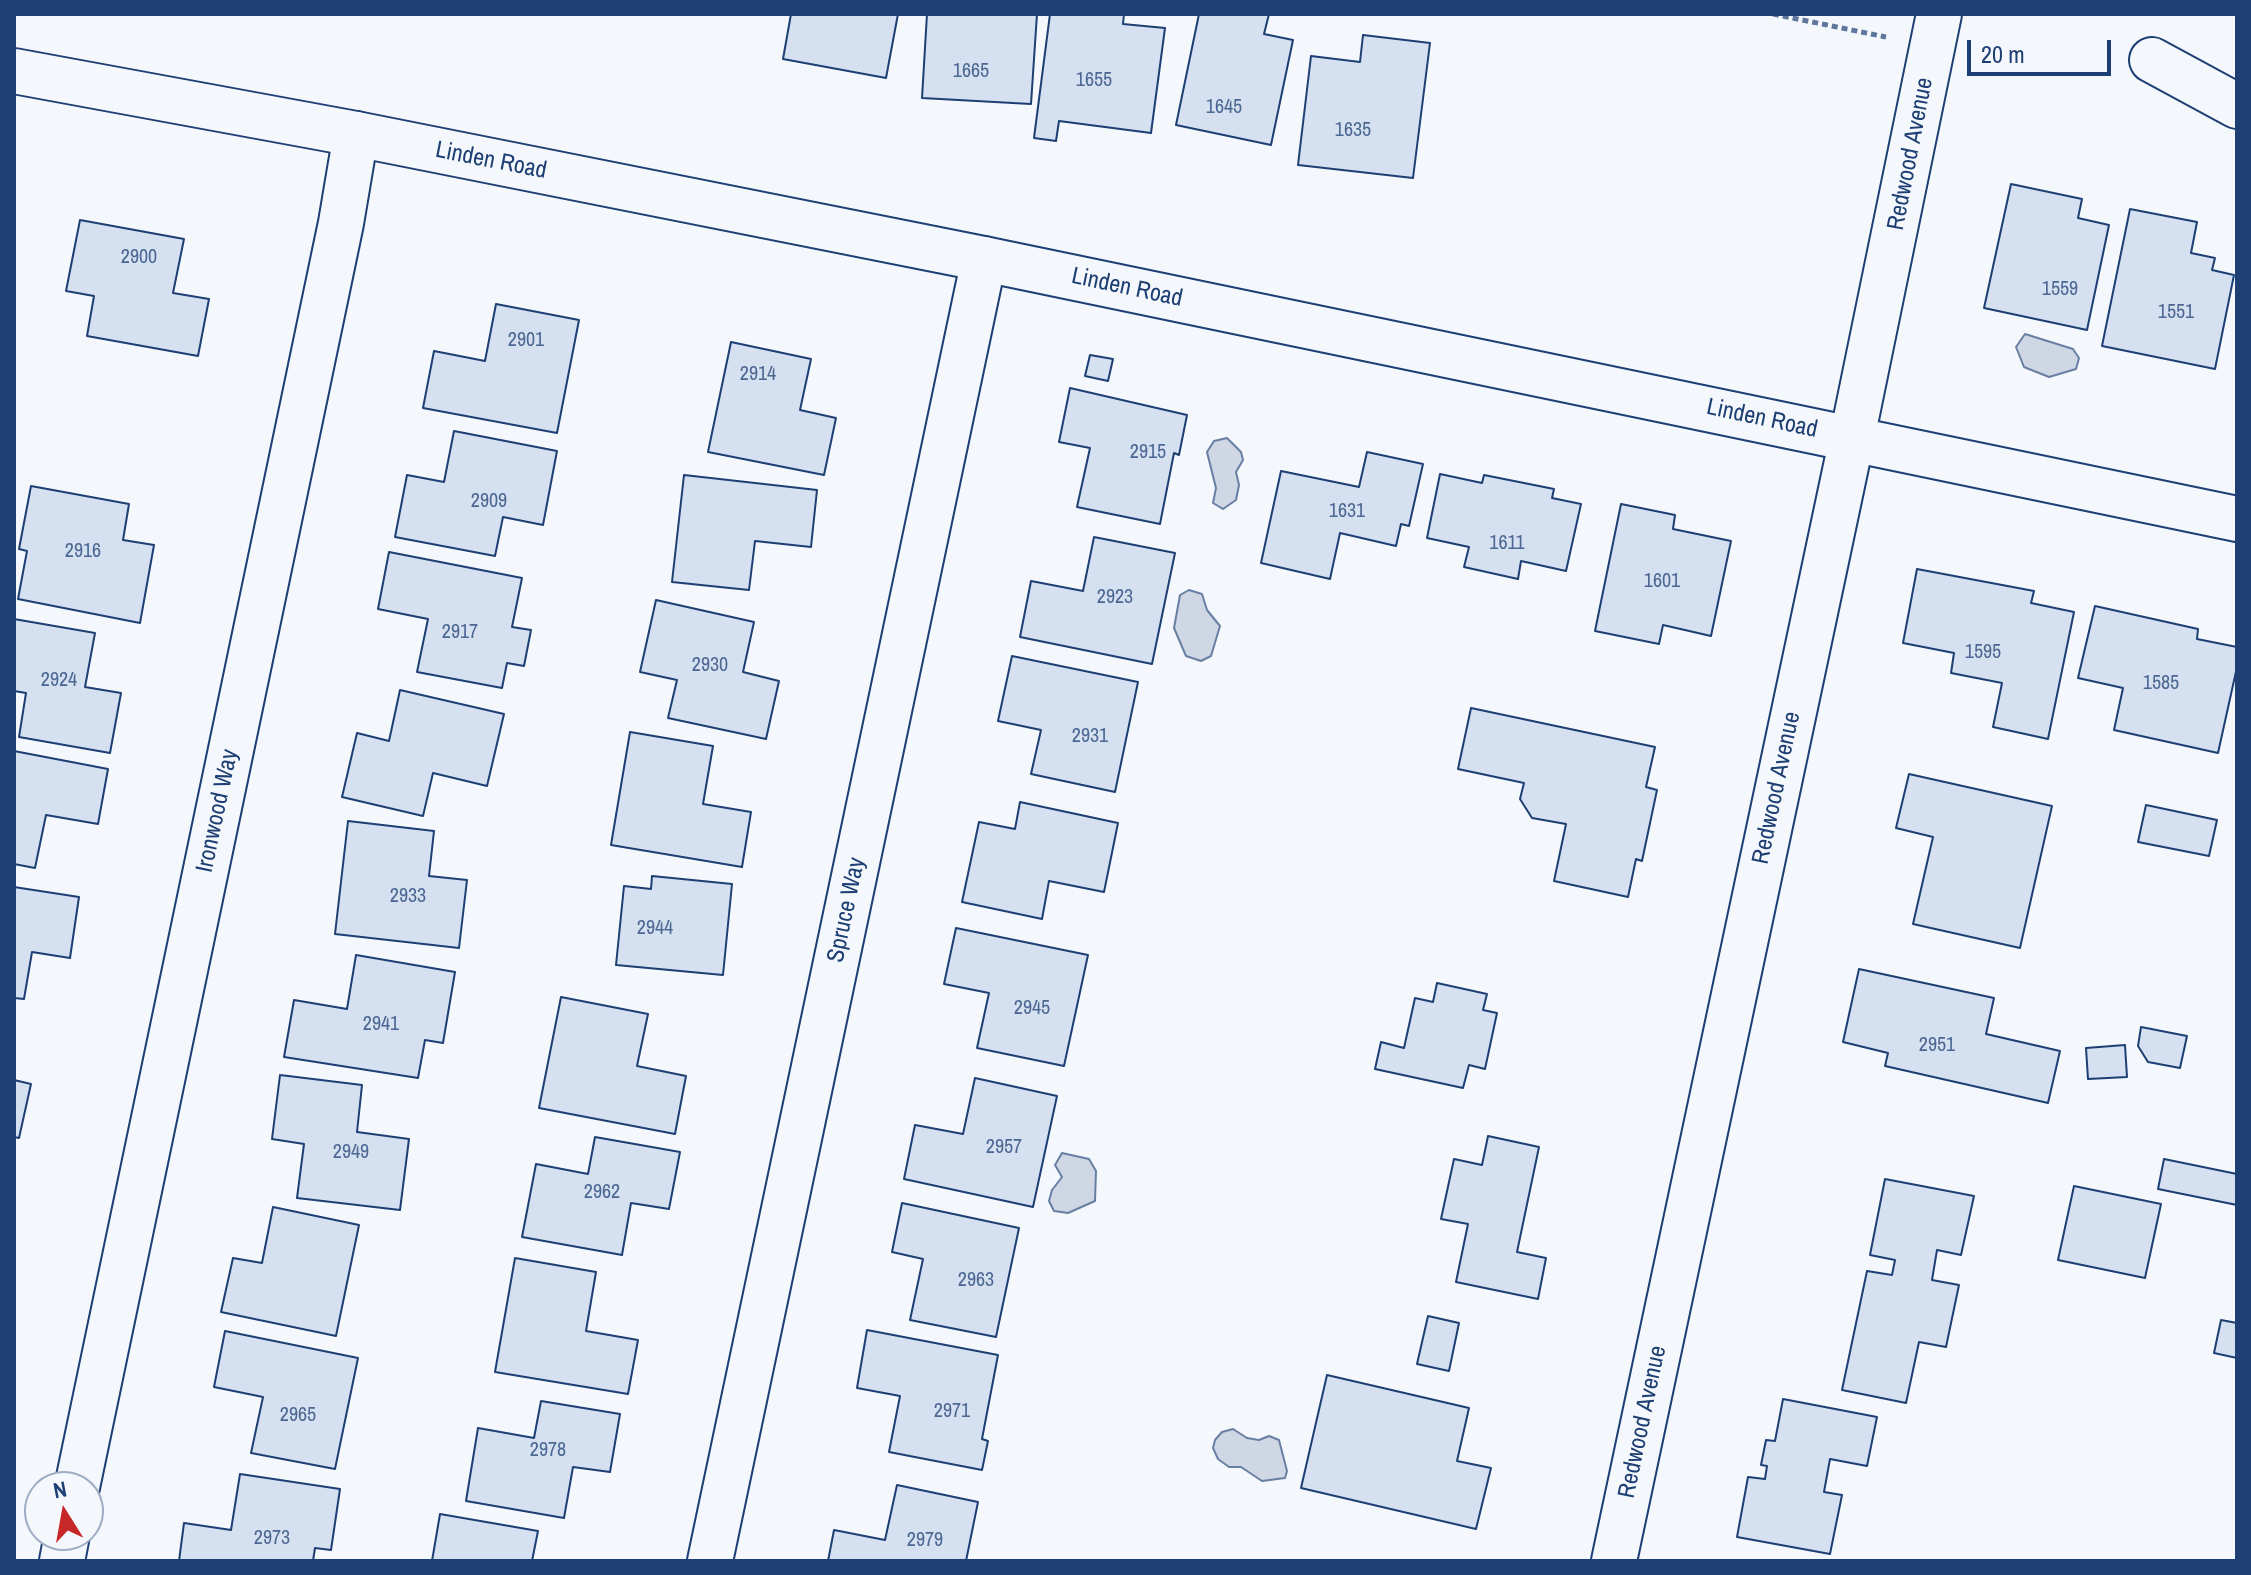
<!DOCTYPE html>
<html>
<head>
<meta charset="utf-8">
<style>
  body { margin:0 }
  #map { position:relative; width:2251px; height:1575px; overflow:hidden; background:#f4f7fb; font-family:"Archivo Narrow",sans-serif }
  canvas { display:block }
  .frame { position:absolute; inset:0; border:16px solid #1d3f73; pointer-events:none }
  .north { position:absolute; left:24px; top:1471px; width:80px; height:80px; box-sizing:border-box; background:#f4f7fb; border:2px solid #9eadc5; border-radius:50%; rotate:349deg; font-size:22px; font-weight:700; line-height:32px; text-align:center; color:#1d3f73 }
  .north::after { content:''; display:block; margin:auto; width:28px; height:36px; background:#c62828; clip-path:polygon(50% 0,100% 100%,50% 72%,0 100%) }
  .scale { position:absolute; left:1967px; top:40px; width:144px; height:36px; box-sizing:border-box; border:4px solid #1d3f73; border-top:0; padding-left:10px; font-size:24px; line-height:28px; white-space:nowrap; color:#1d3f73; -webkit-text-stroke:6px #f4f7fb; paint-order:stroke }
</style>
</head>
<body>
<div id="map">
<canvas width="2251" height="1575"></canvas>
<div class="frame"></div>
<div class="north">N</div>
<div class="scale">20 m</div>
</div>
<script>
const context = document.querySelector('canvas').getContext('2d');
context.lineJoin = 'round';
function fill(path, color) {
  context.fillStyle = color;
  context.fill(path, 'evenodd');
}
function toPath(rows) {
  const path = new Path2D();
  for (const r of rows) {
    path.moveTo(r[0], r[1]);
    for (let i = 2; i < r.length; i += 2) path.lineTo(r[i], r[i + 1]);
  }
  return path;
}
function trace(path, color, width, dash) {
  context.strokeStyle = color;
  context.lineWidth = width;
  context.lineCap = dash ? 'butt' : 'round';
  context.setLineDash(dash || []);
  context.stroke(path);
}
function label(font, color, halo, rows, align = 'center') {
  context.font = font + ' "Archivo Narrow",sans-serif';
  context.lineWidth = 6;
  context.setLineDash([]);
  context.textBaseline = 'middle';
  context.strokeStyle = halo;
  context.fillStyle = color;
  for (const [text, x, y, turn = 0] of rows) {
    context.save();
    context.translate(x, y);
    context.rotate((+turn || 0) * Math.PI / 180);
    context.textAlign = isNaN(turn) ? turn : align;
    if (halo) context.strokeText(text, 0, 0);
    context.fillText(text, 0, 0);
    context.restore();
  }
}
const water = toPath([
  [2025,334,2073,349,2079,358,2076,369,2049,377,2024,367,2016,347,2025,334],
  [1227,438,1241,452,1243,460,1236,472,1239,485,1236,500,1223,509,1213,503,1216,488,1207,452,1214,441,1227,438],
  [1189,590,1202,594,1207,610,1220,626,1211,656,1201,661,1186,656,1174,628,1180,595,1189,590],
  [1062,1153,1089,1159,1096,1171,1095,1201,1068,1213,1054,1211,1049,1201,1052,1190,1062,1177,1055,1165,1062,1153],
  [1233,1429,1247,1438,1259,1440,1269,1436,1279,1440,1287,1471,1285,1478,1262,1481,1241,1467,1229,1467,1218,1459,1213,1448,1215,1440,1222,1432,1233,1429]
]);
fill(water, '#cfd7e4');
trace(water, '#687fa3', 2);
const building = toPath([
  [791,14,898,14,886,78,783,59,791,14],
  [927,14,1037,14,1031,104,922,98,927,14],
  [1050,14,1124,14,1123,24,1165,28,1151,133,1059,121,1056,141,1034,138,1050,14],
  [1199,14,1269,14,1264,34,1293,40,1271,145,1176,125,1199,14],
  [1363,35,1430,43,1413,178,1298,165,1311,56,1360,62,1363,35],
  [2011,184,2082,199,2078,218,2109,225,2087,330,1984,308,2011,184],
  [2130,209,2197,222,2191,253,2215,258,2212,270,2234,275,2215,369,2102,346,2130,209],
  [80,220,184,239,173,293,209,299,198,356,87,336,94,296,66,291,80,220],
  [496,304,579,320,557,433,423,408,434,351,485,361,496,304],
  [731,342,811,359,800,410,836,418,824,475,708,452,731,342],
  [1090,355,1113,359,1108,381,1085,376,1090,355],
  [1070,388,1187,415,1179,455,1174,453,1160,524,1077,507,1090,448,1059,442,1070,388],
  [454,431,557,451,543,525,503,517,495,556,395,537,407,475,444,482,454,431],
  [1367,452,1423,464,1409,526,1401,524,1396,546,1340,533,1330,579,1261,563,1281,471,1359,487,1367,452],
  [1440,474,1482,483,1484,475,1554,489,1552,498,1581,504,1566,571,1521,561,1518,579,1464,567,1469,547,1427,538,1440,474],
  [684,475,817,490,811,547,755,541,749,590,672,582,684,475],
  [31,486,129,504,123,540,154,545,140,623,18,599,27,551,19,549,31,486],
  [1621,504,1675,515,1673,529,1731,541,1711,636,1663,625,1659,644,1595,631,1621,504],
  [1094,537,1175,553,1152,664,1020,637,1031,581,1083,591,1094,537],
  [389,552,522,578,512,627,531,630,524,666,507,663,502,688,417,672,428,619,378,609,389,552],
  [1917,569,2034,591,2031,603,2074,612,2048,739,1993,727,2002,683,1951,673,1954,653,1903,643,1917,569],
  [656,600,754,622,743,672,779,681,766,739,668,718,677,680,640,672,656,600],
  [2095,606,2198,629,2197,639,2237,647,2237,667,2218,753,2114,730,2123,688,2078,678,2095,606],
  [14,619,95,633,85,687,121,693,110,753,19,737,26,693,14,691,14,619],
  [1012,656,1138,682,1115,792,1031,774,1041,730,998,721,1012,656],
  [400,690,504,714,487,786,433,773,423,816,342,797,357,733,389,741,400,690],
  [1471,708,1655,747,1646,787,1657,790,1642,861,1636,859,1628,897,1554,881,1566,824,1532,818,1520,799,1524,783,1458,769,1471,708],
  [630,732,713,746,703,804,751,812,742,867,611,845,630,732],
  [14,751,108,769,98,824,46,815,35,868,14,864,14,751],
  [1909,774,2052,806,2020,948,1913,924,1933,837,1896,828,1909,774],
  [1020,802,1118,823,1104,892,1049,881,1042,919,962,902,979,822,1015,829,1020,802],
  [2146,805,2217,820,2209,856,2138,842,2146,805],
  [348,821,434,831,429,876,467,880,459,948,335,934,348,821],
  [652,876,732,884,723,975,616,965,624,886,651,889,652,876],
  [14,887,79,897,70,958,32,952,24,999,14,998,14,887],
  [956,928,1088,955,1064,1066,977,1048,989,993,944,984,956,928],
  [356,955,455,972,443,1043,425,1040,418,1078,284,1057,294,1000,347,1009,356,955],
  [1859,969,1994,998,1986,1034,2060,1051,2048,1103,1885,1066,1888,1053,1843,1042,1859,969],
  [1437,983,1487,994,1483,1010,1497,1013,1485,1069,1469,1065,1463,1088,1375,1069,1381,1042,1404,1048,1415,998,1433,1002,1437,983],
  [561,997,648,1014,637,1066,686,1076,675,1134,539,1108,561,997],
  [2141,1027,2187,1036,2180,1068,2148,1062,2138,1046,2141,1027],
  [2125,1045,2127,1077,2088,1079,2086,1048,2125,1045],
  [280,1075,362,1085,357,1132,409,1139,400,1210,297,1198,304,1144,272,1139,280,1075],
  [975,1078,1057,1096,1033,1207,904,1179,915,1125,963,1134,975,1078],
  [14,1080,31,1084,19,1138,14,1137,14,1080],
  [1488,1136,1539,1147,1517,1252,1546,1258,1538,1299,1456,1282,1468,1224,1441,1219,1454,1159,1482,1165,1488,1136],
  [595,1137,680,1152,669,1209,631,1203,622,1255,522,1237,536,1164,588,1174,595,1137],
  [2164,1159,2237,1174,2237,1205,2158,1189,2164,1159],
  [1885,1179,1974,1196,1961,1255,1937,1250,1932,1280,1959,1285,1946,1347,1919,1342,1906,1403,1842,1390,1867,1271,1892,1275,1895,1260,1870,1255,1885,1179],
  [2074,1186,2161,1204,2145,1278,2058,1260,2074,1186],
  [902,1203,1019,1228,996,1337,910,1320,923,1259,892,1252,902,1203],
  [273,1207,359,1225,336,1336,221,1312,233,1258,262,1263,273,1207],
  [515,1258,596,1272,586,1331,638,1340,628,1394,495,1372,515,1258],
  [1428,1316,1459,1323,1449,1371,1417,1364,1428,1316],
  [2221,1320,2237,1323,2237,1358,2214,1353,2221,1320],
  [867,1330,998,1355,982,1439,988,1441,982,1470,889,1452,900,1396,857,1388,867,1330],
  [225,1331,358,1358,335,1469,251,1453,263,1397,214,1387,225,1331],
  [1327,1375,1469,1408,1457,1461,1491,1468,1476,1529,1301,1488,1327,1375],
  [1783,1399,1877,1417,1867,1466,1830,1459,1824,1492,1842,1495,1830,1554,1737,1537,1748,1477,1765,1479,1767,1466,1761,1465,1766,1440,1775,1441,1783,1399],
  [541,1401,620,1414,610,1472,573,1467,564,1518,466,1501,478,1428,534,1438,541,1401],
  [240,1474,340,1489,331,1550,315,1548,313,1561,179,1561,184,1523,231,1530,240,1474],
  [897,1485,978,1502,966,1561,828,1561,834,1530,885,1540,897,1485],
  [440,1514,538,1531,532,1561,432,1561,440,1514]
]);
fill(building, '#d5e0f0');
trace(building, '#1d3f73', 2);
const street = toPath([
  [2152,60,2237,106],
  [77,1487,341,223,356,134],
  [62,1561,67,1535],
  [710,1561,984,259],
  [1614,1561,1852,438]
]);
const secondary = toPath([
  [14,71,356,134,984,259,2237,519],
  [1852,438,1939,14]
]);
trace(street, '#1d3f73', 48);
trace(secondary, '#1d3f73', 48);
trace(toPath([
  [1773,14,1886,37]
]), '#5e769c', 5, [6, 4]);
trace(street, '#f4f7fb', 44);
trace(secondary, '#f4f7fb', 44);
label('20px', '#4b6792', null, [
  ["1665",971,72],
  ["1655",1094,81],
  ["1645",1224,108],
  ["1635",1353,131],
  ["2900",139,258],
  ["1559",2060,290],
  ["1551",2176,313],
  ["2901",526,341],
  ["2914",758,375],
  ["2915",1148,453],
  ["2909",489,502],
  ["1631",1347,512],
  ["1611",1507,544],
  ["2916",83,552],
  ["1601",1662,582],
  ["2923",1115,598],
  ["2917",460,633],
  ["1595",1983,653],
  ["2930",710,666],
  ["2924",59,681],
  ["1585",2161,684],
  ["2931",1090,737],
  ["2933",408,897],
  ["2944",655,929],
  ["2945",1032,1009],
  ["2941",381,1025],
  ["2951",1937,1046],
  ["2957",1004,1148],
  ["2949",351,1153],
  ["2962",602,1193],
  ["2963",976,1281],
  ["2971",952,1412],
  ["2965",298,1416],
  ["2978",548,1451],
  ["2973",272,1539],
  ["2979",925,1541]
]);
label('24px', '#1d3f73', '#f4f7fb', [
  ["Redwood Avenue",1911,154,-79],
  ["Linden Road",491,161,11],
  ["Linden Road",1127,288,12],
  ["Linden Road",1762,419,12],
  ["Redwood Avenue",1777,788,-78],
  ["Ironwood Way",218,811,-78],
  ["Spruce Way",847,910,-78],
  ["Redwood Avenue",1643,1422,-78]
]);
</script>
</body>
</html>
